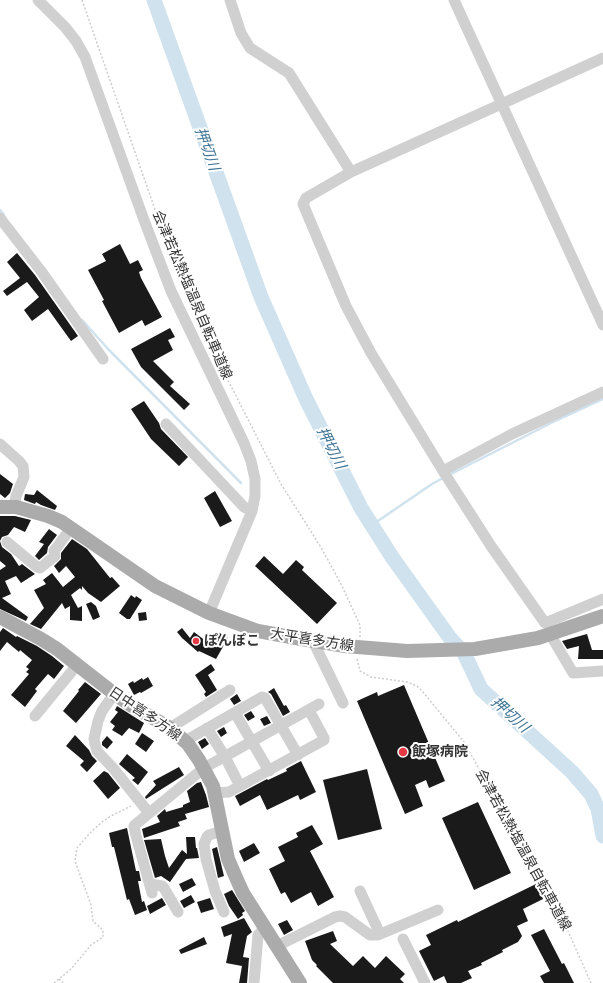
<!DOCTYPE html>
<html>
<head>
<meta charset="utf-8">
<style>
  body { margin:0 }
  canvas { display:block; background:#fff }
</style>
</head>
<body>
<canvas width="603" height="983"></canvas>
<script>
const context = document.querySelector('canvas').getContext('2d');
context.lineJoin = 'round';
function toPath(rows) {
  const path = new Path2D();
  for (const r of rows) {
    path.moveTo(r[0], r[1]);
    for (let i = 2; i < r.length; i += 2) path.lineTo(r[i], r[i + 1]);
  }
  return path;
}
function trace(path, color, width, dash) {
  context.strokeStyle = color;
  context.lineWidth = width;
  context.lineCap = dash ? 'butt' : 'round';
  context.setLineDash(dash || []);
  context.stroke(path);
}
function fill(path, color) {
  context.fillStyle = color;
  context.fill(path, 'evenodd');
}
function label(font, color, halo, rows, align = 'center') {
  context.font = font + ' "Alegreya Sans","Noto Sans JP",sans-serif';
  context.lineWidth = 4;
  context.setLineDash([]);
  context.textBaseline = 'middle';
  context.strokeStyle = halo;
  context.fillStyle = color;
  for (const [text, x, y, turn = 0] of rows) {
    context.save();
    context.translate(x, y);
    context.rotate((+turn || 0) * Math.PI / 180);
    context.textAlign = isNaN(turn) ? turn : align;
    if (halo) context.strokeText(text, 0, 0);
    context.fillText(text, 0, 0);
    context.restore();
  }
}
trace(toPath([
  [0,210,4,215],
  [82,320,109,350,241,483],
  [449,475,557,420,603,399],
  [372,525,432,484,443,478]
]), '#cfe2ee', 2.5);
trace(toPath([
  [154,0,261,297,306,399,361,508,392,557,450,638,464,653,481,689,572,772,591,794,598,809,603,836]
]), '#cfe2ee', 15);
fill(toPath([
  [120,244,130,264,138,260,143,270,139,272,141,278,162,317,145,326,142,320,119,333,102,301,104,300,88,270,106,261,102,254],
  [17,253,35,275,78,336,71,341,48,309,32,321,24,310,39,297,27,282,7,296,3,291,20,278,7,262],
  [170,328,175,337,168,340,173,350,153,361,174,382,170,386,190,404,184,410,141,367,131,349],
  [144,401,159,423,161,429,188,457,179,466,151,439,131,409],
  [0,474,13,484,10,493,5,498,0,494],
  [37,490,57,506,55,510,41,505,36,502,35,504,24,500,25,494,34,495],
  [215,491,232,521,220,527,204,498],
  [0,516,15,516,31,520,25,532,14,527,8,535,2,537,0,541,2,547,11,554,19,566,22,564,35,574,21,583,16,576,5,581,11,594,2,598,28,617,26,621,0,609,0,570,6,566,0,561],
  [49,529,57,535,48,547,47,553,39,560,35,556,44,544,39,542],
  [72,539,87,549,110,578,112,577,120,586,101,602,88,593,82,586,82,590,80,588,71,595,78,608,82,606,82,621,70,620,70,606,65,609,62,603,41,629,30,624,44,608,34,590,46,584,43,580,52,573,63,587,75,577,66,566,59,573,54,566,61,559,61,553],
  [264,556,283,574,296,560,304,567,302,570,337,603,317,624,255,566],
  [131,595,135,598,136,596,142,600,130,619,127,619,119,613],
  [91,602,96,606,100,617,93,620,86,604],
  [146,612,147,620,139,621,138,613],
  [3,628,16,637,17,636,37,646,52,656,64,666,54,679,48,674,35,689,37,691,25,707,11,695,29,674,26,672,29,669,26,667,32,660,20,650,19,652,7,642,0,651,0,632],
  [182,628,190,638,194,632,211,645,218,632,228,638,216,659,199,651,198,652,182,638,177,632],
  [587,634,592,650,603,650,603,659,578,659,579,646,567,649,562,641],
  [211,664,215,670,208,675,217,690,206,697,204,694,206,692,195,675],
  [148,677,153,686,141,693,140,692,134,695,128,684,133,681,134,683,142,678,143,680],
  [85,682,101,694,76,723,63,711,79,691,78,690],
  [404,685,445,781,429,788,426,780,415,785,423,806,405,814,357,701,377,692,378,696],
  [274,688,284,706,286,705,290,712,283,716,271,694,268,692],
  [237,694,241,701,234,705,230,699],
  [117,706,144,723,139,733,129,728,122,736,112,730,115,726,110,722,118,712,115,710],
  [251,711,255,717,248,721,244,715],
  [267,716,271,723,264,726,260,719],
  [224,727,227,733,221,737,217,731],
  [142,733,154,741,146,752,135,744],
  [75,735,89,750,92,756,97,761,87,772,80,765,84,761,66,746],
  [107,736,113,742,107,749,102,745,102,742],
  [205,738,209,744,202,749,198,742],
  [127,754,148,772,138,785,132,780,135,778,119,764],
  [301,761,316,792,300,800,298,795,267,810,260,795,240,806,235,796,267,779,268,780,287,771,286,769],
  [179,767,184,775,146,799,145,797,156,785,153,781],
  [367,769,382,829,338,840,323,780],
  [104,771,108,773,120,788,108,799,93,781],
  [201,782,206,795,209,807,185,814,187,819,178,822,180,826,144,838,142,829,160,822,157,816,165,809,166,812,183,807,183,805,190,802,187,791,197,783],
  [478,802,511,873,474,890,442,818],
  [312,825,323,844,310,851,334,897,318,906,311,892,291,903,285,892,281,894,269,869,285,861,278,847,298,837,296,833],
  [127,828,136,871,139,871,141,881,138,881,142,902,144,901,147,910,135,915,129,899,127,900,114,847,112,847,109,833],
  [186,837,195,837,196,848,197,848,199,858,186,859,170,882,161,876,155,878,144,840,161,839,165,856,169,868,182,850,187,854],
  [254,843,260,853,244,862,239,851],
  [217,847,224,876,218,878,212,849],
  [192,878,196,885,183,892,179,884],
  [536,884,543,899,523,909,528,921,517,926,522,936,518,942,502,950,503,952,481,963,482,965,468,971,472,978,461,983,447,983,444,976,434,981,419,951,431,945,426,935,457,920,458,922],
  [232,890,245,911,242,913,243,915,238,919,229,906,224,894],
  [191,895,195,902,184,908,180,901],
  [162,898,166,905,150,914,147,906],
  [210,898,214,909,201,913,197,902],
  [244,918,252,932,247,936,243,957,249,958,247,983,239,983,242,966,226,963,232,934,224,937,221,927],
  [287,920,293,930,284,935,278,924],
  [544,929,562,964,564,963,574,983,544,983,540,976,550,971,531,935],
  [333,931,337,941,330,944,353,966,363,956,375,968,386,956,405,974,400,979,404,983,333,983,316,966,317,965,312,960,305,941],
  [204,937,207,944,181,954,179,950]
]), '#1a1a1a');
trace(toPath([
  [82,0,167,244,209,343,281,484,322,549,342,586,360,625,360,637],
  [357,659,360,671,371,677,407,682,417,686,423,692,464,742,551,898,568,931,591,983],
  [59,979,63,983],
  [54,983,71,969,91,945,103,937,103,930,93,921,91,905,75,861,77,848,90,833,102,822,111,816,131,806]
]), '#cdcdcd', 1.5, [2, 2]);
trace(toPath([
  [38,0,65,27,76,41,85,57,144,220,171,291,244,443,251,461,255,479,255,496,252,511,209,613],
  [230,0,241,33,250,48,289,73,351,172],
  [454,0,603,325],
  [603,58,351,172,306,198,303,204,346,306,371,353,443,471,491,546,545,623,603,599],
  [0,218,41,271,103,359],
  [166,424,244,507,252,511],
  [0,444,19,461,23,466,24,477,16,496,15,502,16,507],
  [443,471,512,434,603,392],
  [7,542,37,567,40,568,55,556,54,551,71,528],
  [550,634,573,673,603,671],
  [313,641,343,703],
  [114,694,102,711,98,721,94,739,95,744,97,751,113,768,149,813],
  [235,713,269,771],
  [35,716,77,665],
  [170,728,230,690],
  [207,728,225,757,240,786],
  [185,741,262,697,265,698,298,755],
  [214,793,229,792,324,740,324,738,309,710],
  [222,831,209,835,207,837,204,844,206,859,215,891,224,912],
  [150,884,162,886,164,888,178,912],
  [360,891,380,934],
  [152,893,135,832,134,826,136,824,204,768,319,704],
  [403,939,425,983],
  [277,946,335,917,340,916,345,917,370,935,378,935,438,910],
  [254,983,258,935,265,927]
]), '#d0d0d0', 11);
trace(toPath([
  [0,507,16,507,48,516,62,522,155,586,209,613,258,631,296,638,345,646,407,651,475,649,538,638,603,616],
  [0,617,41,639,57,649,112,692,132,706,170,728,188,744,199,760,213,786,228,859,238,882,243,893,300,983]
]), '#ababab', 14);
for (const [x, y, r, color] of [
  [196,641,4,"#e63946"],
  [403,752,5,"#e63946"]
]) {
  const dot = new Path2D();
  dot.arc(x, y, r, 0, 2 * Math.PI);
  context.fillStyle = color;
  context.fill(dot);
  trace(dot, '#fff', 1.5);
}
label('14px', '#333', '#fff', [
  ["会津若松熱塩温泉自転車道線",192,295,67],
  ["大平喜多方線",312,640,9],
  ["日中喜多方線",145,714,34],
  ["会津若松熱塩温泉自転車道線",523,850,61]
]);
label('bold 14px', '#333', '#fff', [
  ["ぽんぽこ",204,641],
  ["飯塚病院",412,752]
], 'left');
label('italic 15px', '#3f7597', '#fff', [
  ["押切川",207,149,70],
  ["押切川",331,448,63],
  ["押切川",510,715,42]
]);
</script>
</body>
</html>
